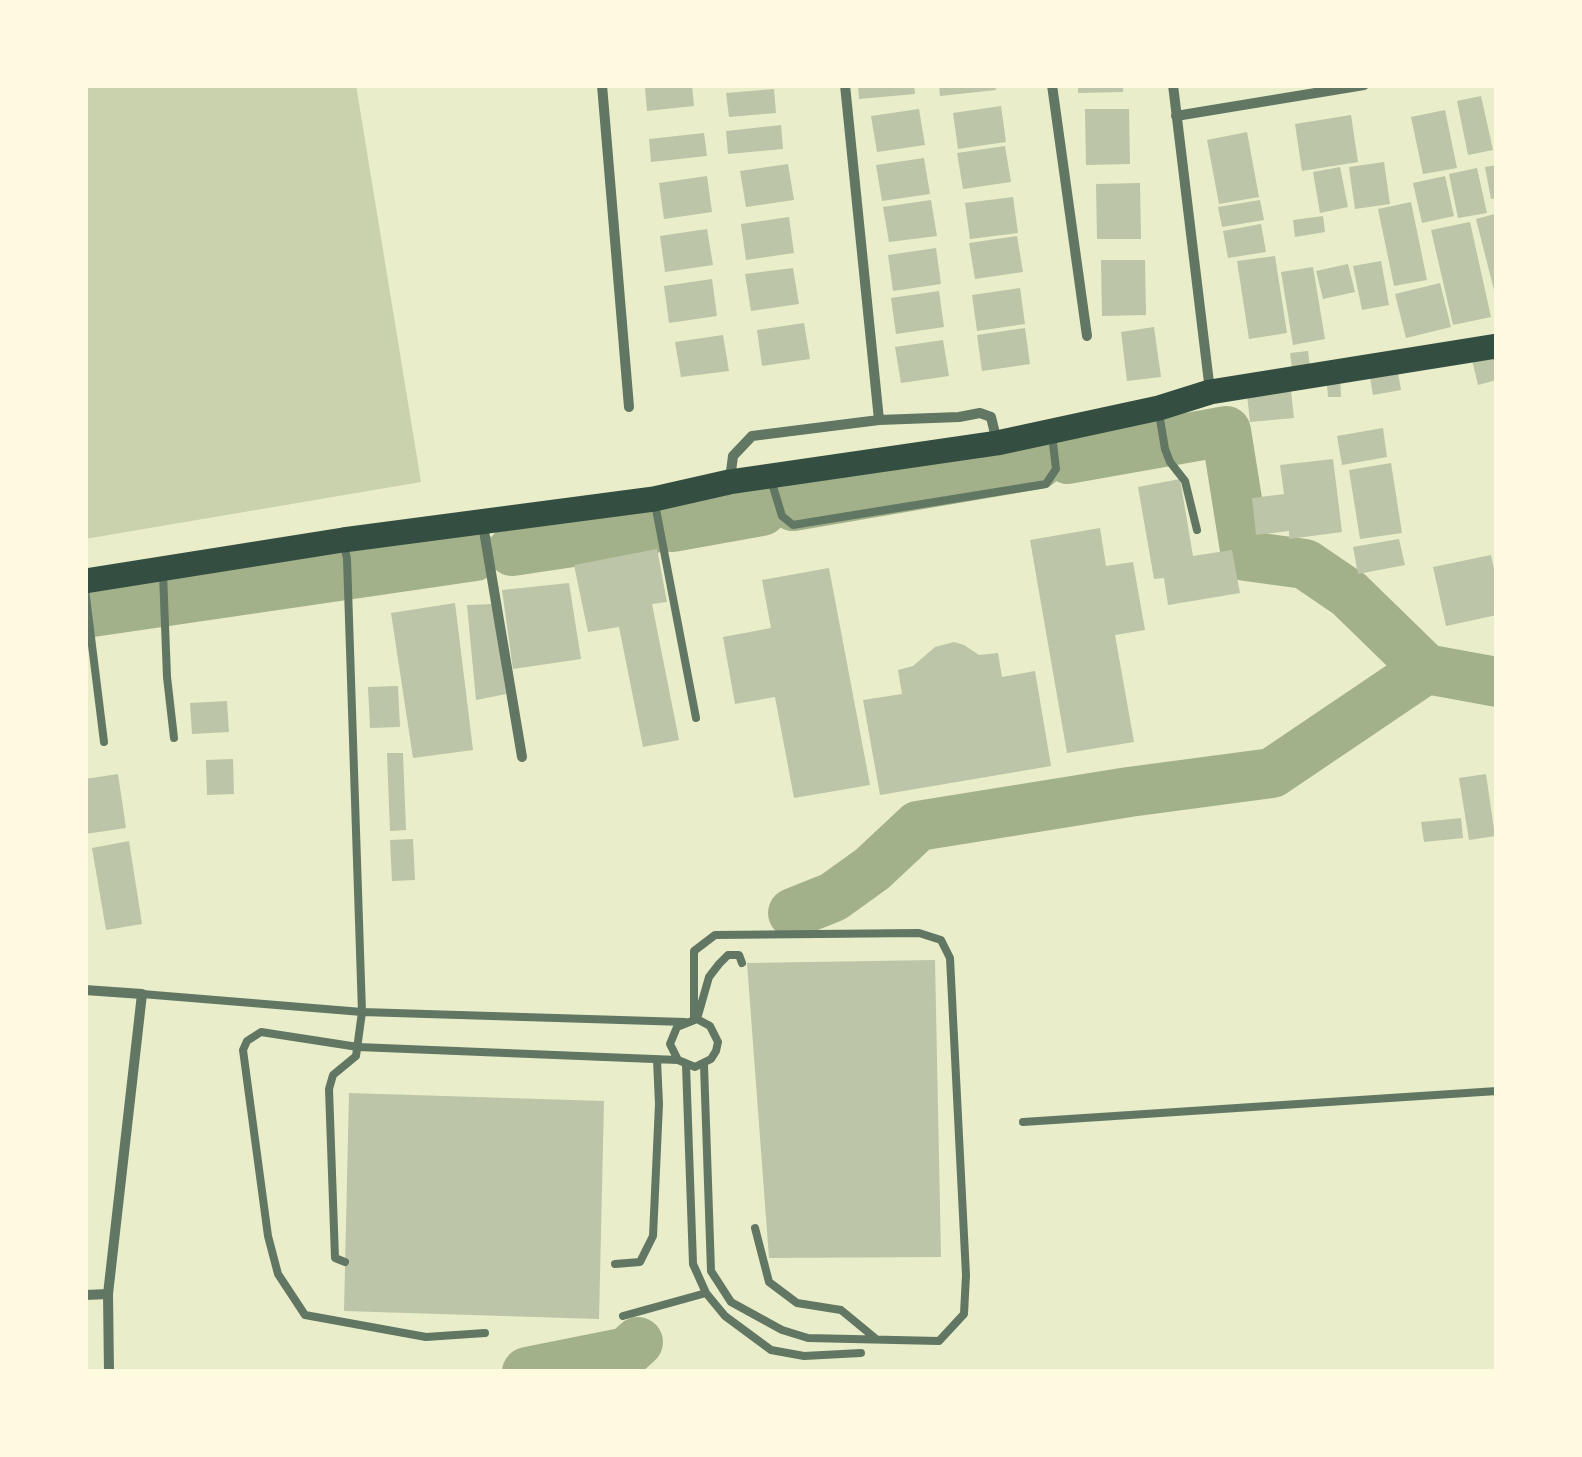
<!DOCTYPE html>
<html>
<head>
<meta charset="utf-8">
<style>
  body { margin:0 }
  #map { position:relative; width:1582px; height:1457px; overflow:hidden; background:#e9edc9; font-family:Manrope,sans-serif }
  canvas { display:block }
  .frame { position:absolute; inset:0; border:88px solid #fefae0; pointer-events:none }
</style>
</head>
<body>
<div id="map">
<canvas width="1582" height="1457"></canvas>
<div class="frame"></div>
</div>
<script>
const context = document.querySelector('canvas').getContext('2d');
context.lineJoin = 'round';
function fill(path, color) {
  context.fillStyle = color;
  context.fill(path, 'evenodd');
}
function toPath(rows) {
  const path = new Path2D();
  for (const r of rows) {
    path.moveTo(r[0], r[1]);
    for (let i = 2; i < r.length; i += 2) path.lineTo(r[i], r[i + 1]);
  }
  return path;
}
function trace(path, color, width, dash) {
  context.strokeStyle = color;
  context.lineWidth = width;
  context.lineCap = dash ? 'butt' : 'round';
  context.setLineDash(dash || []);
  context.stroke(path);
}
fill(toPath([
  [85,85,356,85,421,482,85,539]
]), '#cad2ad');
trace(toPath([
  [1068,459,1226,431,1246,556,1305,564,1349,594,1426,669,1497,682],
  [793,506,1038,464],
  [673,527,762,511],
  [512,551,646,531],
  [85,613,475,556],
  [793,913,833,897,872,869,918,826,1129,792,1272,773,1426,669],
  [527,1372,627,1352,638,1342]
]), '#a3b18a', 50);
fill(toPath([
  [692,85,694,106,647,111,645,87],
  [858,85,914,85,915,94,859,99],
  [939,85,995,85,996,90,940,96],
  [1078,85,1123,85,1123,92,1078,93],
  [774,89,776,113,729,117,726,93],
  [1481,96,1493,150,1468,155,1457,101],
  [1001,106,1006,142,958,149,953,113],
  [919,109,925,145,877,152,871,116],
  [1085,109,1129,109,1130,164,1086,165],
  [1445,110,1457,168,1423,174,1411,117],
  [1351,115,1358,162,1302,171,1295,124],
  [781,125,783,149,728,154,726,131],
  [1247,132,1259,197,1219,204,1207,140],
  [704,133,707,156,651,162,649,139],
  [1005,146,1011,182,963,189,957,153],
  [924,158,930,194,882,201,876,165],
  [1384,162,1390,204,1355,209,1349,167],
  [788,164,794,200,746,207,740,171],
  [1497,165,1497,198,1491,199,1485,167],
  [1340,167,1348,207,1320,213,1313,172],
  [1477,168,1487,213,1458,218,1449,174],
  [707,176,712,212,664,219,659,183],
  [1445,176,1454,216,1422,223,1413,183],
  [1140,183,1141,239,1097,239,1096,184],
  [1013,197,1018,233,970,239,965,203],
  [931,200,937,236,889,242,883,207],
  [1260,200,1264,220,1222,227,1218,207],
  [1411,202,1427,280,1394,286,1378,209],
  [1495,214,1497,290,1494,290,1476,219],
  [1323,216,1325,232,1295,237,1293,220],
  [789,217,794,253,746,260,741,224],
  [1470,222,1491,317,1453,325,1431,230],
  [1261,224,1266,252,1228,258,1223,231],
  [707,229,713,265,665,272,660,236],
  [1017,236,1023,272,975,279,969,243],
  [936,248,941,284,893,291,888,255],
  [1275,256,1287,333,1249,339,1237,261],
  [1101,260,1145,260,1146,315,1102,316],
  [1381,261,1389,305,1362,310,1353,266],
  [1348,264,1355,292,1323,299,1316,271],
  [1313,267,1325,339,1293,345,1281,272],
  [793,268,799,304,751,311,745,274],
  [712,279,717,316,669,323,664,286],
  [1440,283,1451,327,1406,338,1395,294],
  [1020,288,1025,324,977,331,972,295],
  [939,291,944,327,896,334,891,298],
  [804,323,810,359,762,366,757,330],
  [1154,327,1161,377,1127,381,1121,332],
  [1025,328,1030,364,982,371,977,335],
  [723,335,729,371,681,377,675,342],
  [943,340,949,376,901,383,895,347],
  [1497,350,1497,380,1478,385,1471,356],
  [1308,351,1310,367,1292,369,1290,353],
  [1397,367,1401,390,1373,395,1369,372],
  [1340,373,1341,397,1328,397,1326,374],
  [1290,382,1294,418,1250,422,1246,386],
  [1383,428,1387,457,1342,465,1337,436],
  [1333,459,1342,532,1289,539,1289,531,1256,535,1252,498,1284,494,1280,465],
  [1391,463,1402,533,1360,539,1349,470],
  [1180,479,1193,556,1232,550,1240,593,1168,605,1164,578,1154,579,1138,487],
  [1100,528,1106,566,1133,562,1145,630,1115,635,1134,742,1067,753,1030,540],
  [1399,539,1405,565,1358,574,1353,547],
  [657,549,667,602,652,604,679,740,643,747,619,627,588,632,574,565],
  [1491,555,1497,583,1497,615,1446,626,1433,567],
  [829,568,870,785,794,798,775,697,735,704,723,637,771,628,762,580],
  [569,583,581,659,513,669,502,590],
  [455,603,473,750,413,758,391,613],
  [494,604,506,694,476,700,467,605],
  [954,642,964,645,979,655,998,653,1002,677,1035,671,1051,766,880,795,863,700,902,694,898,670,913,666,935,647],
  [398,686,400,727,370,728,368,687],
  [227,701,229,732,192,734,190,703],
  [387,753,403,753,406,830,390,831],
  [233,759,234,794,207,795,206,760],
  [118,774,126,828,85,834,85,779],
  [1486,774,1495,836,1469,840,1459,778],
  [1461,818,1463,838,1424,842,1421,822],
  [413,839,415,880,392,881,390,840],
  [129,841,142,924,106,930,92,848],
  [935,960,941,1257,769,1258,747,963],
  [349,1093,604,1101,599,1319,344,1311]
]), '#bcc5a7');
trace(toPath([
  [1159,413,1165,449,1170,462,1185,481,1197,530],
  [771,480,782,516,793,525,811,522,1046,484,1056,469,1052,435],
  [655,504,696,718],
  [344,544,347,559,362,1012,356,1056,333,1075,329,1089,335,1258,345,1262],
  [163,573,167,677,174,738],
  [85,589,104,742],
  [142,994,362,1012,685,1022],
  [697,1019,709,977,719,964,728,955,739,955,742,963],
  [694,1020,694,951,715,935,919,933,941,940,950,958,966,1275,964,1314,939,1341,808,1338,782,1330,731,1302,711,1271,704,1065],
  [686,1065,693,1264,706,1293,725,1316,771,1350,804,1356,861,1353],
  [1023,1122,1497,1091],
  [755,1228,769,1282,797,1303,841,1310,875,1338],
  [615,1264,640,1262,653,1236,659,1104,657,1060],
  [623,1316,706,1293],
  [485,1333,426,1337,305,1315,278,1274,268,1236,243,1050,247,1041,261,1032,358,1047,678,1060,695,1067,711,1059,716,1051,718,1042,710,1026,697,1019,677,1027,670,1044,678,1060]
]), '#617663', 8);
trace(toPath([
  [602,85,629,407],
  [845,85,879,420],
  [1052,85,1087,336],
  [1173,85,1210,391],
  [1176,116,1364,85],
  [730,479,733,456,752,436,879,420,959,417,980,413,991,417,997,442],
  [483,525,522,757],
  [85,990,142,994,108,1294,109,1372],
  [85,1295,108,1294]
]), '#617663', 10);
trace(toPath([
  [85,581,343,540,654,499,729,482,997,443,1159,408,1210,392,1497,346]
]), '#344e41', 25);
</script>
</body>
</html>
